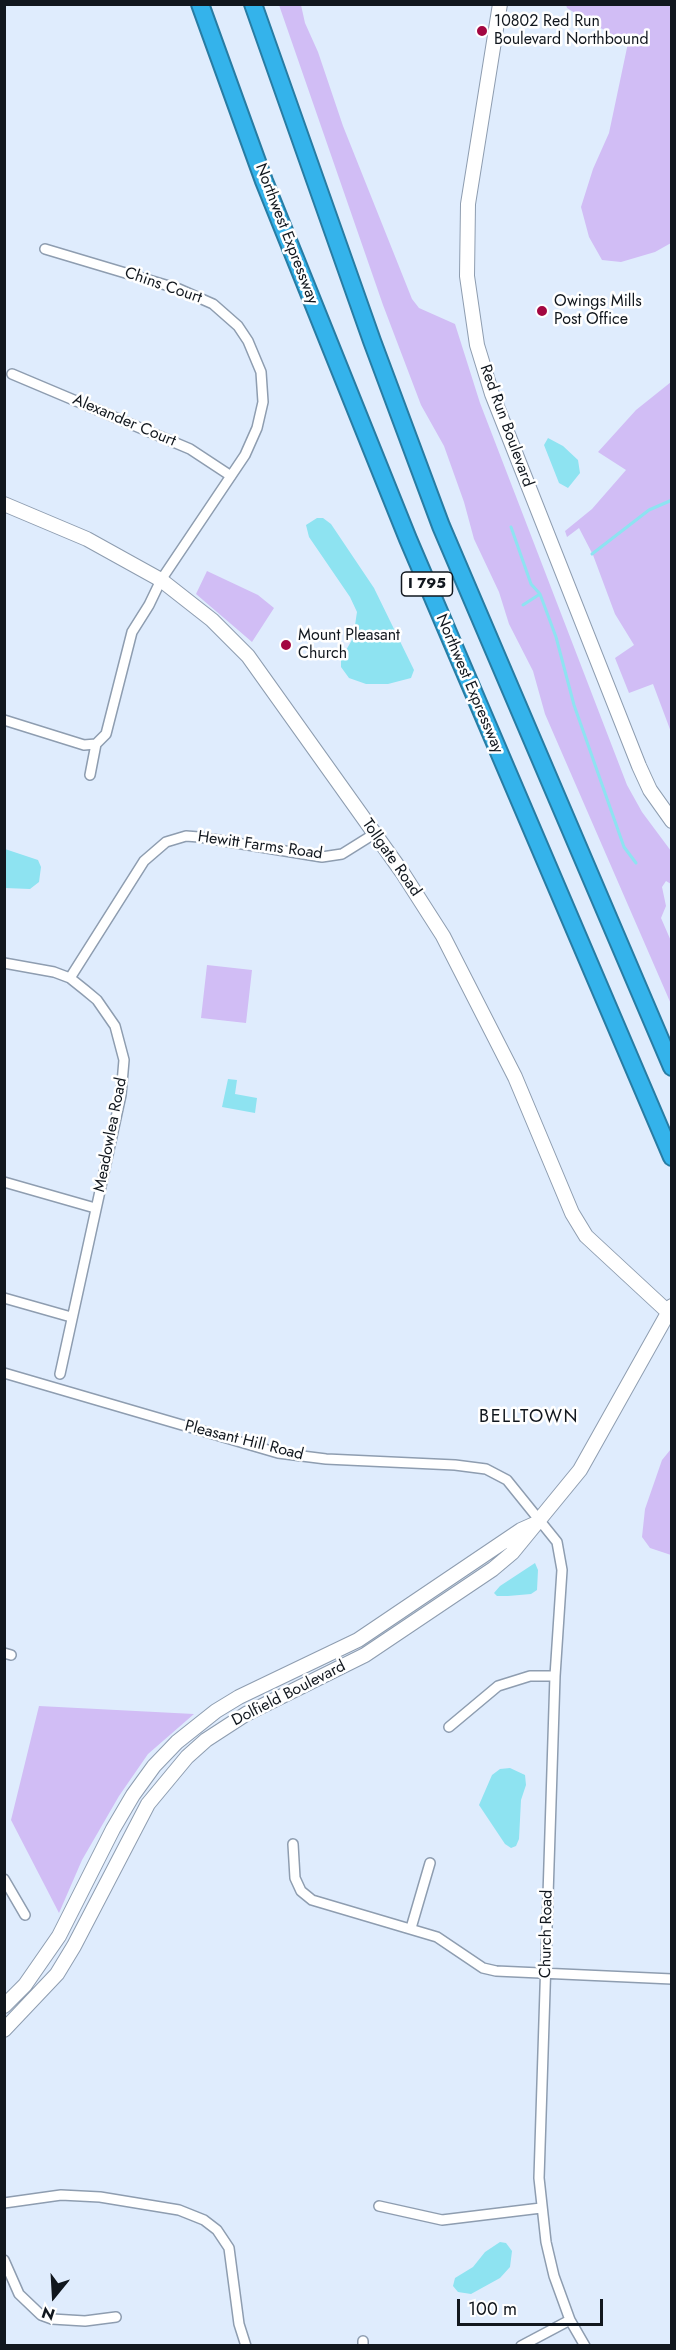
<!DOCTYPE html>
<html>
<head>
<meta charset="utf-8">
<style>
  body { margin:0 }
  #map { position:relative; width:676px; height:2350px; overflow:hidden; background:#dfecfd; font-family:Jost,sans-serif }
  canvas { display:block }
  .frame { position:absolute; inset:0; border:6px solid #11171e; pointer-events:none }
  .north { position:absolute; left:24px; top:2266px; width:60px; height:60px; -webkit-text-stroke:4px #fff; paint-order:stroke; rotate:198deg; font-size:16px; font-weight:700; line-height:24px; text-align:center; color:#11171e }
  .north::after { content:''; display:block; margin:auto; width:21px; height:27px; background:#11171e; clip-path:polygon(50% 0,100% 100%,50% 72%,0 100%) }
  .scale { position:absolute; left:457px; top:2299px; width:146px; height:27px; box-sizing:border-box; border:3px solid #11171e; border-top:0; padding-left:8px; font-size:18px; line-height:21px; white-space:nowrap; color:#11171e; -webkit-text-stroke:4px #fff; paint-order:stroke }
</style>
</head>
<body>
<div id="map">
<canvas width="676" height="2350"></canvas>
<div class="frame"></div>
<div class="north">N</div>
<div class="scale">100 m</div>
</div>
<script>
const context = document.querySelector('canvas').getContext('2d');
context.lineJoin = 'round';
function fill(path, color) {
  context.fillStyle = color;
  context.fill(path, 'evenodd');
}
function toPath(rows) {
  const path = new Path2D();
  for (const r of rows) {
    path.moveTo(r[0], r[1]);
    for (let i = 2; i < r.length; i += 2) path.lineTo(r[i], r[i + 1]);
  }
  return path;
}
function trace(path, color, width, dash) {
  context.strokeStyle = color;
  context.lineWidth = width;
  context.lineCap = dash ? 'butt' : 'round';
  context.setLineDash(dash || []);
  context.stroke(path);
}
function label(font, color, halo, rows, align = 'center') {
  context.font = font + ' Jost,sans-serif';
  context.lineWidth = 5;
  context.setLineDash([]);
  context.textBaseline = 'middle';
  context.strokeStyle = halo;
  context.fillStyle = color;
  for (const [text, x, y, turn = 0] of rows) {
    context.save();
    context.translate(x, y);
    context.rotate((+turn || 0) * Math.PI / 180);
    context.textAlign = isNaN(turn) ? turn : align;
    if (halo) context.strokeText(text, 0, 0);
    context.fillText(text, 0, 0);
    context.restore();
  }
}
fill(toPath([
  [279,5,301,5,305,23,318,52,343,126,412,299,419,308,455,324,480,403,627,785,642,812,671,851,671,884,666,881,662,887,666,906,661,918,671,941,671,1004,545,714,533,671,509,624,499,592,474,539,464,502,444,446,421,405,383,305],
  [566,5,671,5,671,243,655,252,621,262,602,260,589,237,581,207,593,169,609,133,628,43,586,20,567,8],
  [671,382,671,732,653,684,629,693,615,658,634,645,615,614,593,555,579,528,567,537,565,531,592,509,626,470,598,452,636,410],
  [207,571,258,595,274,608,252,642,196,594],
  [207,965,252,970,246,1023,201,1018],
  [671,1449,671,1555,650,1548,642,1537,645,1509,662,1460],
  [39,1706,194,1714,148,1754,119,1796,82,1860,59,1913,11,1820]
]), '#d1bdf5');
fill(toPath([
  [548,438,563,446,578,460,580,473,568,488,559,483,544,445],
  [317,518,323,518,331,524,374,588,414,670,411,678,388,684,366,684,349,678,341,667,341,659,353,638,357,612,350,597,309,537,306,525],
  [5,849,38,860,41,867,39,882,30,889,5,888],
  [228,1079,237,1080,235,1094,257,1098,255,1113,222,1107],
  [535,1563,538,1570,537,1590,531,1594,508,1596,497,1596,494,1593,500,1586],
  [510,1768,525,1775,526,1785,521,1800,519,1839,516,1846,511,1848,505,1844,479,1805,492,1775,500,1769],
  [500,2242,506,2243,512,2251,510,2267,500,2278,471,2294,458,2292,453,2286,455,2278,473,2267,485,2252]
]), '#8ee3f1');
trace(toPath([
  [511,527,531,584,540,594,556,637,574,705,624,847,636,863],
  [592,554,649,510,672,500],
  [523,605,540,594]
]), '#8ee3f1', 3);
const street = toPath([
  [12,374,190,449,231,476],
  [4,720,84,745,96,744,106,734,132,632,149,605,161,580,245,455,257,428,263,402,261,372,248,341,238,326,213,304,179,289,45,249],
  [90,775,96,744],
  [4,963,54,972,70,978,85,990,97,1000,115,1026,124,1060,121,1095,60,1374],
  [70,978,144,861,166,842,186,836,199,837,322,857,342,854,374,834],
  [4,1182,95,1208],
  [4,1298,71,1317],
  [4,1373,278,1453,326,1459,455,1465,486,1469,507,1480,557,1542,562,1570,555,1676,539,2178,546,2242,554,2276,570,2320,585,2346],
  [4,1653,11,1655],
  [449,1727,498,1686,530,1676,555,1676],
  [293,1844,295,1878,301,1891,312,1900,437,1937,483,1968,496,1971,672,1979],
  [4,1879,25,1915],
  [411,1928,430,1863],
  [4,2203,61,2195,100,2197,179,2210,204,2220,217,2230,229,2248,239,2324,246,2346],
  [379,2206,442,2220,541,2208],
  [4,2260,19,2294,41,2315,52,2319,85,2321,116,2317],
  [363,2346,363,2341],
  [521,2346,570,2320]
]);
const secondary = toPath([
  [500,4,468,204,467,276,477,345,492,394,639,766,650,790,672,821],
  [4,504,87,539,161,580,212,620,248,656,402,872,443,936,515,1077,572,1213,586,1236,668,1312],
  [4,2006,25,1985,59,1936,113,1829,133,1795,154,1766,177,1742,216,1711,239,1697,358,1640,521,1530,539,1522],
  [4,2030,57,1974,74,1946,148,1804,187,1757,206,1740,246,1714,365,1655,493,1569,512,1553,580,1470,672,1306]
]);
const highway = toPath([
  [200,4,264,181,408,539,672,1157],
  [253,4,372,341,441,526,672,1067]
]);
trace(street, '#8e9db0', 12);
trace(secondary, '#8e9db0', 16);
trace(highway, '#287ca3', 20);
trace(street, '#fff', 9);
trace(secondary, '#fff', 14);
trace(highway, '#34b3eb', 16);
for (const [x, y, r, color] of [
  [482,31,6,"#a30741"],
  [542,311,6,"#a30741"],
  [286,645,6,"#a30741"]
]) {
  const dot = new Path2D();
  dot.arc(x, y, r, 0, 2 * Math.PI);
  context.fillStyle = color;
  context.fill(dot);
  trace(dot, '#fff', 2);
}
for (const [x, y, w] of [
  [427,584,51]
]) {
  const box = new Path2D();
  box.roundRect(x - w / 2, y - 12, w, 24, 4.5);
  context.fillStyle = '#fff';
  context.fill(box);
  trace(box, '#11171e', 1.5);
}
label('bold 15px', '#11171e', null, [
  ["I 795",427,584]
]);
label('16px', '#11171e', '#fff', [
  ["10802 Red Run",494,22],
  ["Boulevard Northbound",494,40],
  ["Owings Mills",554,302],
  ["Post Office",554,320],
  ["Mount Pleasant",298,636],
  ["Church",298,654]
], 'left');
label('16px', '#11171e', '#fff', [
  ["Northwest Expressway",286,234,69],
  ["Chins Court",163,286,19],
  ["Alexander Court",124,421,23],
  ["Red Run Boulevard",506,426,70],
  ["Northwest Expressway",469,684,67],
  ["Hewitt Farms Road",260,846,8],
  ["Tollgate Road",391,858,55],
  ["Meadowlea Road",111,1135,-79],
  ["Pleasant Hill Road",244,1441,14],
  ["Dolfield Boulevard",289,1694,-27],
  ["Church Road",547,1934,-89]
]);
context.letterSpacing = '1.5px';
label('18px', '#11171e', '#fff', [
  ["BELLTOWN",529,1418]
]);
context.letterSpacing = '0px';
</script>
</body>
</html>
